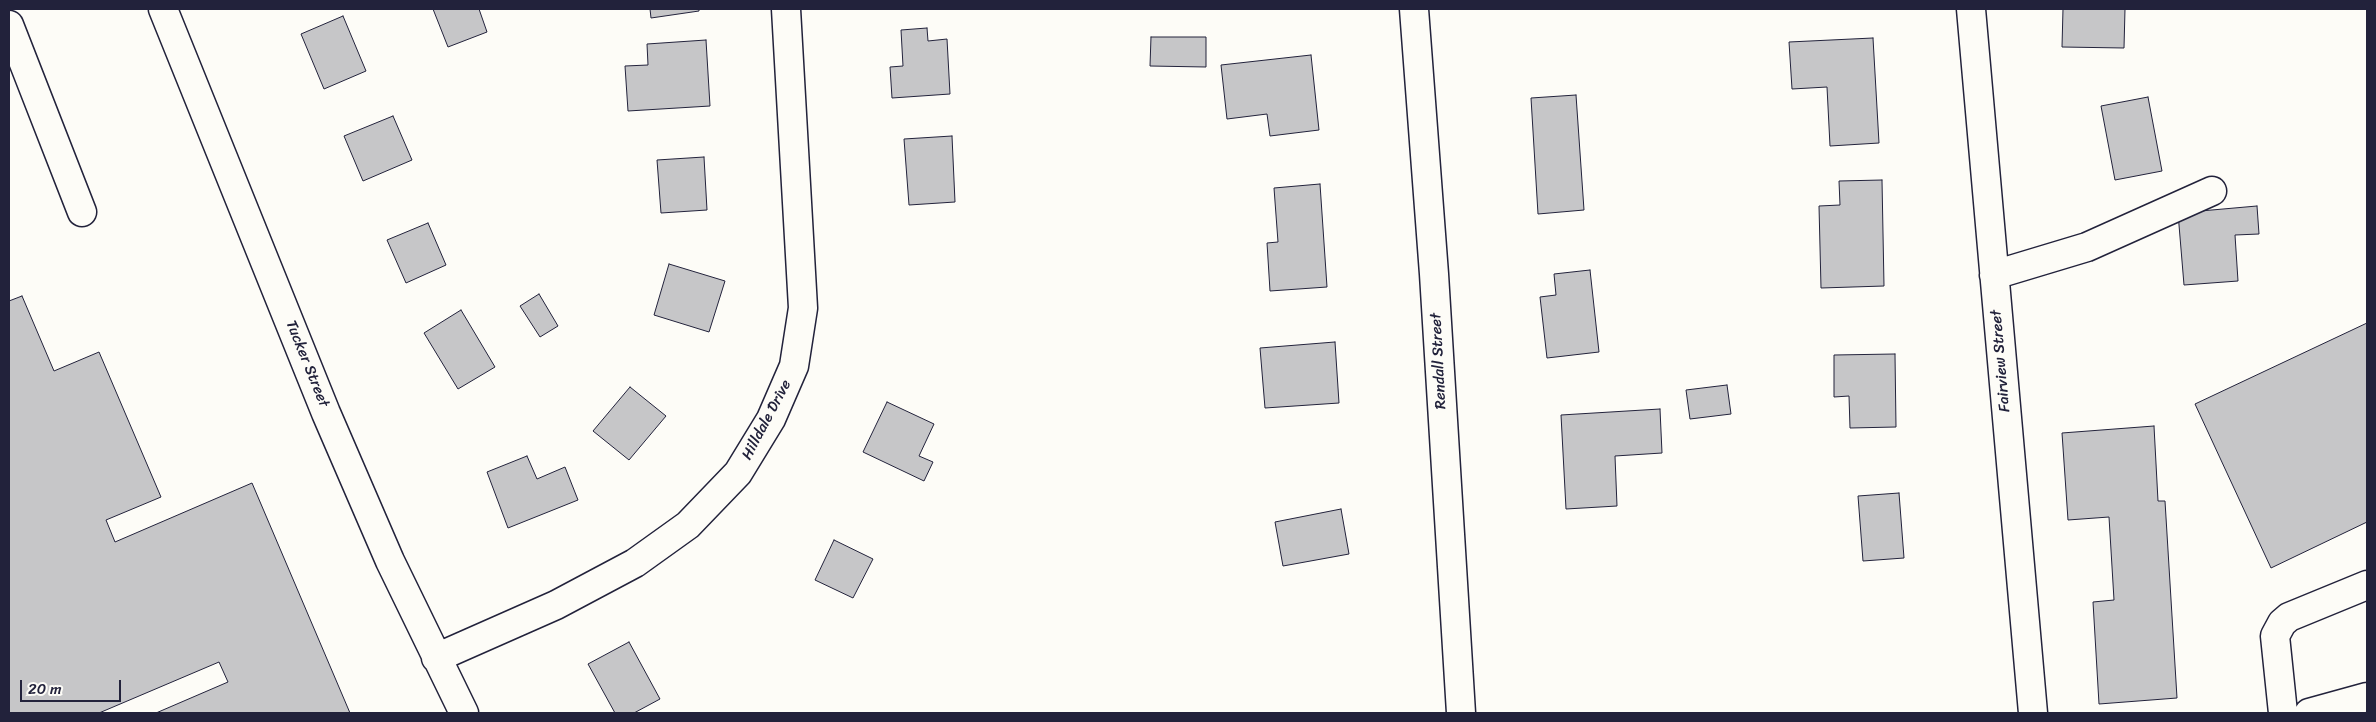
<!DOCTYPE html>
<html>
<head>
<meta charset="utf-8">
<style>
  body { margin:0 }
  #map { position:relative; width:2376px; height:722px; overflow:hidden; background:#fdfcf7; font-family:Sriracha,sans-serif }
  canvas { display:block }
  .frame { position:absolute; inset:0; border:10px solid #22223b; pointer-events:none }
  .scale { position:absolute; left:20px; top:680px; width:101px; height:22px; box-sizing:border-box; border:2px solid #22223b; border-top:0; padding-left:6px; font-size:15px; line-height:18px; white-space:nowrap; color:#22223b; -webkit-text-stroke:4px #fdfcf7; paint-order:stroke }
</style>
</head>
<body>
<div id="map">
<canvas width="2376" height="722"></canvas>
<div class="frame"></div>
<div class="scale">20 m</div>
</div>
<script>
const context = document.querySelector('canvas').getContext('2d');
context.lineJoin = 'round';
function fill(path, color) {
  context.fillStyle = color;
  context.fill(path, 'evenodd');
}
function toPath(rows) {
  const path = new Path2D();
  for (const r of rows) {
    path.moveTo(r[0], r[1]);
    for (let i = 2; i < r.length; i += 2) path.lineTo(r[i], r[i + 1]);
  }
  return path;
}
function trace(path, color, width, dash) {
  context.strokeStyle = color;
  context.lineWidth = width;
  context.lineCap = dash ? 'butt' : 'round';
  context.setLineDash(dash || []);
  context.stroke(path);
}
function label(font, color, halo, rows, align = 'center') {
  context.font = font + ' Sriracha,sans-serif';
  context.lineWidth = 4.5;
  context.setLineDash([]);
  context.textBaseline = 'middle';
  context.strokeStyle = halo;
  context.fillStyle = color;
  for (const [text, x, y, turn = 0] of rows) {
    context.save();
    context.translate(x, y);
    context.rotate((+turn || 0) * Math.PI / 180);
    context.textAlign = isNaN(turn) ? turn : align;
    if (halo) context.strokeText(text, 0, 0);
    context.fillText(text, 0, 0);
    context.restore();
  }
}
const building = toPath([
  [433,9,479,9,487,32,448,47,433,9],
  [650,9,699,9,699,11,651,18,650,9],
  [2063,9,2125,9,2124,48,2062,47,2063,9],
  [343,16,366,71,324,89,301,34,343,16],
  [927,28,928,41,947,39,950,94,892,98,890,67,903,66,901,30,927,28],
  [1151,37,1206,37,1206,67,1150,66,1151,37],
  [1873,38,1879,143,1830,146,1827,87,1792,89,1789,42,1873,38],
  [706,40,710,106,628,111,625,66,648,65,647,44,706,40],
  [1311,55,1319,130,1270,136,1267,114,1227,119,1221,65,1311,55],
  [1576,95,1584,210,1538,214,1531,98,1576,95],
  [2148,97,2162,171,2115,180,2101,106,2148,97],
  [393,116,412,160,363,181,344,136,393,116],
  [952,136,955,202,909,205,904,139,952,136],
  [704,157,707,210,661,213,657,160,704,157],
  [1882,180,1884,286,1821,288,1819,206,1840,205,1839,181,1882,180],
  [1320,184,1327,287,1270,291,1267,243,1278,242,1274,188,1320,184],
  [2257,206,2259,234,2235,235,2238,281,2184,285,2178,213,2257,206],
  [428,223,446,265,406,283,387,240,428,223],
  [669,264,725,281,709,332,654,315,669,264],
  [1590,270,1599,352,1547,358,1540,297,1556,295,1554,274,1590,270],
  [539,294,558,326,540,337,520,306,539,294],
  [22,296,54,371,99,352,161,497,106,520,115,542,252,483,350,713,156,713,228,682,219,662,99,713,9,713,9,301,22,296],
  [461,310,495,367,458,389,424,333,461,310],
  [2367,323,2367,522,2271,568,2195,404,2367,323],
  [1335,342,1339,403,1265,408,1260,348,1335,342],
  [1895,354,1896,427,1850,428,1849,396,1834,397,1834,355,1895,354],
  [1727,385,1731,414,1690,419,1686,390,1727,385],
  [630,387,666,416,629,460,593,431,630,387],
  [887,402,934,424,919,456,933,462,924,481,863,452,887,402],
  [1660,409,1662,453,1615,456,1617,506,1566,509,1561,415,1660,409],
  [2154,426,2158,501,2165,501,2177,698,2099,704,2093,602,2114,600,2109,517,2068,520,2062,433,2154,426],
  [527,456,537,479,565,467,578,500,508,528,487,472,527,456],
  [1899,493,1904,558,1863,561,1858,496,1899,493],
  [1341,509,1349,554,1283,566,1275,522,1341,509],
  [834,540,873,559,853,598,815,580,834,540],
  [629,642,660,699,634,713,615,713,588,664,629,642]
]);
fill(building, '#c6c6c8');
trace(building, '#22223b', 1);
const minor = toPath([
  [163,9,326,413,390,561,464,713],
  [1414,9,1434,274,1461,713],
  [1971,9,2033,713],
  [9,25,82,212],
  [1994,275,2087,247,2212,191],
  [436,658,556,605,635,563,688,525,738,473,771,419,794,366,803,308,786,9],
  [2283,713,2275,636,2282,623,2289,617,2367,585],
  [2309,713,2367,697]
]);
trace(minor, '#22223b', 31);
trace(minor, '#fdfcf7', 28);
label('15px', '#22223b', '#fdfcf7', [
  ["Rendall Street",1439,361,-93],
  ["Fairview Street",2001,361,-95],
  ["Tucker Street",307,364,68],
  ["Hilldale Drive",767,420,-62]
]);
</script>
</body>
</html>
